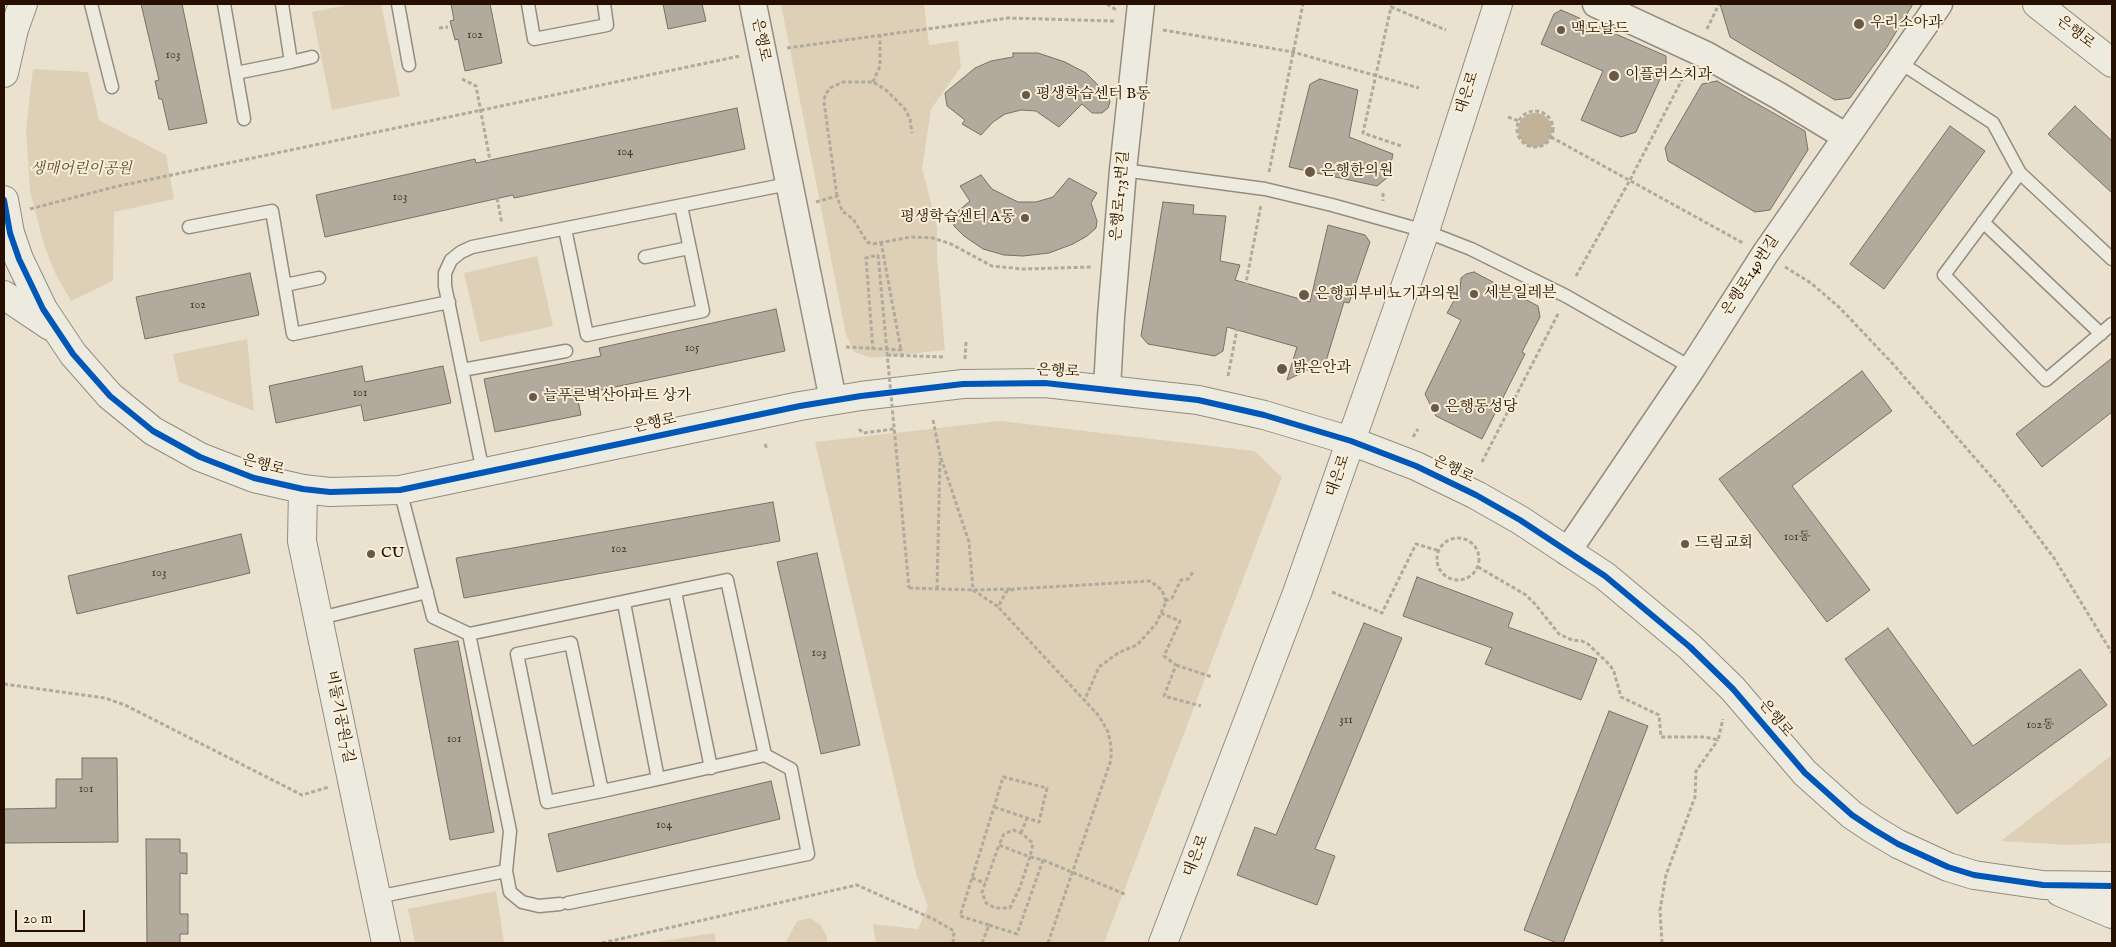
<!DOCTYPE html>
<html>
<head>
<meta charset="utf-8">
<style>
  body { margin:0 }
  #map { position:relative; width:2116px; height:947px; overflow:hidden; background:#eae2cf; font-family:"IM FELL English",serif }
  canvas { display:block }
  .frame { position:absolute; inset:0; border:5px solid #270f00; pointer-events:none }
  .scale { position:absolute; left:15px; top:910px; width:70px; height:22px; box-sizing:border-box; border:2px solid #270f00; border-top:0; padding-left:6px; font-size:15px; line-height:18px; white-space:nowrap; color:#270f00; -webkit-text-stroke:4px #f8efd9; paint-order:stroke }
</style>
</head>
<body>
<div id="map">
<canvas width="2116" height="947"></canvas>
<div class="frame"></div>
<div class="scale">20 m</div>
</div>
<script>
const context = document.querySelector('canvas').getContext('2d');
context.lineJoin = 'round';
function fill(path, color) {
  context.fillStyle = color;
  context.fill(path, 'evenodd');
}
function toPath(rows) {
  const path = new Path2D();
  for (const r of rows) {
    if (r.length === 3) {
      path.moveTo(r[0] + r[2], r[1]);
      path.arc(r[0], r[1], r[2], 0, 2 * Math.PI);
      continue;
    }
    path.moveTo(r[0], r[1]);
    for (let i = 2; i < r.length; i += 2) path.lineTo(r[i], r[i + 1]);
  }
  return path;
}
function trace(path, color, width, dash) {
  context.strokeStyle = color;
  context.lineWidth = width;
  context.lineCap = dash ? 'butt' : 'round';
  context.setLineDash(dash || []);
  context.stroke(path);
}
function label(font, color, halo, rows, align = 'center') {
  context.font = font + ' "IM FELL English","Noto Serif KR",serif';
  context.lineWidth = 4;
  context.setLineDash([]);
  context.textBaseline = 'middle';
  context.strokeStyle = halo;
  context.fillStyle = color;
  for (const [text, x, y, turn = 0] of rows) {
    context.save();
    context.translate(x, y);
    context.rotate((+turn || 0) * Math.PI / 180);
    context.textAlign = isNaN(turn) ? turn : align;
    if (halo) context.strokeText(text, 0, 0);
    context.fillText(text, 0, 0);
    context.restore();
  }
}
fill(toPath([
  [352,4,381,4,400,96,332,110,312,12],
  [781,4,924,4,929,45,958,41,961,67,931,109,922,168,937,227,937,258,945,350,872,358,854,352,846,335],
  [33,69,88,72,99,120,166,155,174,199,114,212,113,281,71,301,56,275,45,248,30,191,26,130],
  [537,256,553,326,480,342,464,273],
  [247,339,254,411,179,382,173,354],
  [1000,421,1254,451,1282,477,1104,943,876,943,873,924,918,929,928,906,917,877,815,442],
  [2112,755,2112,843,2069,845,2001,841],
  [496,891,504,943,415,943,408,909],
  [810,918,820,924,827,937,827,943,770,943,786,942,797,921],
  [714,933,716,943,651,943]
]), '#ddd0b7');
fill(toPath([
  [1535,130,17]
]), '#c1b298');
const building = toPath([
  [141,4,182,4,207,123,169,130,162,99,159,99,155,81,159,80,141,4],
  [451,4,490,4,502,63,465,71,458,39,455,40,450,21,454,20,451,4],
  [663,4,702,4,706,21,668,29,663,4],
  [1720,4,1913,4,1887,47,1850,98,1835,100,1730,37,1720,4],
  [1561,10,1666,56,1666,66,1636,132,1621,137,1581,120,1603,71,1541,44,1554,14,1561,10],
  [1013,53,1038,53,1065,62,1086,73,1108,95,1110,102,1108,108,1102,113,1092,113,1082,104,1059,127,1036,111,1021,110,1005,114,993,122,981,135,962,124,965,120,947,106,945,93,975,68,991,61,1013,57,1013,53],
  [1320,79,1358,90,1349,137,1393,154,1388,177,1377,186,1289,167,1310,84,1320,79],
  [1717,81,1805,131,1808,150,1770,210,1755,212,1668,161,1665,148,1702,84,1717,81],
  [2075,106,2112,141,2112,193,2048,134,2075,106],
  [737,108,745,149,514,198,513,195,325,237,316,195,475,159,476,163,737,108],
  [1950,126,1985,151,1884,289,1850,264,1950,126],
  [981,175,992,189,1018,202,1036,202,1053,197,1069,178,1097,193,1091,203,1097,221,1096,228,1087,236,1073,244,1049,253,1023,256,1004,255,983,249,964,236,954,226,954,221,957,212,970,201,960,186,981,175],
  [1163,202,1194,205,1193,214,1226,216,1220,261,1240,265,1235,280,1310,302,1328,225,1365,235,1370,242,1349,303,1344,302,1326,361,1287,380,1297,347,1227,327,1223,351,1215,356,1148,344,1141,336,1163,202],
  [1474,272,1538,306,1540,317,1522,352,1525,354,1482,439,1436,416,1425,394,1461,320,1447,313,1460,290,1461,278,1466,274,1474,272],
  [250,273,259,315,145,339,136,297,250,273],
  [776,309,785,351,577,395,581,415,495,432,484,379,601,356,599,348,776,309],
  [2112,358,2112,412,2042,467,2016,434,2112,358],
  [362,366,365,382,443,366,451,403,364,421,361,405,276,423,269,386,362,366],
  [1862,371,1892,411,1792,486,1870,590,1827,622,1719,479,1862,371],
  [773,502,780,541,464,598,456,558,773,502],
  [241,534,250,573,77,614,68,576,241,534],
  [817,553,860,745,821,754,777,562,817,553],
  [1417,577,1513,613,1508,627,1597,659,1581,700,1485,664,1492,648,1403,616,1417,577],
  [1364,623,1402,638,1315,849,1335,856,1317,905,1237,875,1255,827,1276,835,1364,623],
  [1888,628,1973,746,2080,669,2107,705,1957,814,1845,659,1888,628],
  [458,641,494,832,450,840,414,649,458,641],
  [1609,711,1648,726,1563,943,1557,943,1524,930,1609,711],
  [82,758,117,758,118,842,4,843,4,809,56,808,56,779,82,779,82,758],
  [771,781,780,819,557,872,548,834,771,781],
  [146,839,180,839,180,853,187,853,187,874,180,873,180,914,188,914,188,934,180,934,180,943,147,943,146,839]
]);
fill(building, '#b2aa9d');
trace(building, '#787064', 1);
const service = toPath([
  [91,4,112,87],
  [224,4,244,119],
  [398,4,409,65],
  [528,4,534,39,607,25,604,4],
  [291,62,312,57],
  [1899,62,1993,123,2020,173,2112,259],
  [236,73,291,62,282,4],
  [1123,170,1265,189,1332,205,1425,231,1471,249,1566,296,1692,368],
  [2020,173,1944,275,2046,380,2112,324],
  [1983,222,2101,334],
  [189,227,272,211,293,334,449,302],
  [565,229,587,335,703,311,681,206],
  [645,257,689,248],
  [285,285,319,278],
  [462,370,566,351],
  [483,472,445,286,445,273,451,260,461,252,472,247,788,184],
  [675,592,711,768],
  [320,618,427,592],
  [469,634,727,580,765,755,658,779,624,603],
  [602,791,571,643,517,654,547,802,602,791,658,779],
  [506,871,510,892,522,902,539,906,560,904],
  [377,897,506,871,510,831,469,634,433,617,400,490],
  [568,903,808,854,791,769,765,755]
]);
const minor = toPath([
  [753,4,833,400],
  [1596,4,1706,55,1779,96,1845,136],
  [1107,388,1111,317,1123,170,1141,4],
  [1567,552,1692,368,1765,254,1939,4]
]);
const tertiary = toPath([
  [2037,4,2112,63],
  [4,73,14,29,23,4],
  [4,200,10,233,19,259,43,309,73,354,110,396,153,431,200,457,254,478,303,489,330,492,400,490,800,406,861,396,963,384,1045,383,1198,400,1264,415,1351,441,1416,466,1476,495,1520,520,1605,576,1690,647,1733,689,1805,773,1852,815,1873,829,1898,844,1948,867,1974,875,2043,885,2112,886],
  [4,295,50,326],
  [303,489,302,541,386,943],
  [2060,892,2112,914],
  [1163,943,1297,593,1425,231,1498,4]
]);
trace(service, '#948c7f', 15);
trace(minor, '#948c7f', 29);
trace(tertiary, '#948c7f', 30);
trace(toPath([
  [1107,4,1116,10],
  [439,28,448,27],
  [1707,29,1719,4],
  [1163,30,1293,52,1419,88],
  [787,48,1008,18,1114,21],
  [462,79,476,86,502,224],
  [873,82,880,66,880,36],
  [1535,129,18],
  [1508,117,1519,121],
  [1551,137,1743,243],
  [1401,146,1363,133,1391,7,1446,30],
  [1269,172,1303,4],
  [1383,193,1383,201],
  [837,196,824,102,825,95,830,88,843,82,873,82,886,90,905,109,910,119,912,133],
  [816,202,837,196,842,211,853,219,867,242,873,244,911,237,933,238,951,244,992,266,1023,269,1092,267],
  [30,209,114,187,740,56],
  [881,242,901,350],
  [1785,267,1811,283,1840,308,1893,364,2002,489,2054,558,2112,653],
  [1576,276,1630,180,1686,72],
  [846,347,901,350,902,358],
  [873,350,866,258,878,255],
  [965,359,966,342],
  [1228,376,1261,205],
  [933,420,940,455,969,542,973,590,1000,608],
  [859,429,863,433,894,429],
  [1413,437,1418,429],
  [765,444,767,449],
  [1482,462,1559,312],
  [1458,559,21],
  [1478,567,1526,595,1535,604,1559,634,1572,640,1582,641,1588,644,1610,665,1614,672,1621,697,1659,715,1661,737,1705,737,1718,740,1723,719],
  [909,588,973,590,1011,589],
  [937,589,940,458],
  [1332,592,1382,613,1416,544,1440,551],
  [1165,601,1172,598,1181,580,1188,579,1194,571],
  [1161,613,1180,621,1164,656,1176,665,1164,696,1201,706],
  [1176,665,1212,677],
  [4,684,105,698,125,705,302,795,329,787],
  [1021,833,1027,818],
  [1043,860,1127,895],
  [972,878,985,883],
  [989,925,1017,934,1043,860,1030,857,1033,843,1021,833,1013,830,1004,834,999,845,1030,857,1020,887,1010,908,995,908,986,903,982,892,999,845],
  [602,943,857,885,933,919,954,931,953,943],
  [982,943,989,925,960,916,972,878,994,807,1003,777,1047,788,1039,822,994,807],
  [1048,943,1111,760,1111,746,1108,732,1099,716,1000,609,1000,603,1006,592,1014,589,1150,581,1162,590,1166,602,1156,624,1137,645,1118,653,1099,667,1085,699],
  [1662,943,1660,910,1666,875,1695,797,1696,771,1718,740]
]), '#afaa9f', 3, [4, 2.5]);
trace(service, '#edeae0', 12);
trace(minor, '#edeae0', 26);
trace(tertiary, '#edeae0', 28);
trace(toPath([
  [878,255,909,588],
  [887,355,945,357]
]), '#afaa9f', 3, [4, 2.5]);
trace(toPath([
  [4,200,10,233,19,259,43,309,73,354,110,396,153,431,200,457,254,478,303,489,330,492,400,490,800,406,861,396,963,384,1045,383,1198,400,1264,415,1351,441,1416,466,1476,495,1520,520,1605,576,1690,647,1733,689,1805,773,1852,815,1873,829,1898,844,1948,867,1974,875,2043,885,2112,886]
]), '#0057b8', 6);
for (const [x, y, r, color] of [
  [1859,24,6,"#6b5948"],
  [1561,30,5,"#6b5948"],
  [1614,76,6,"#6b5948"],
  [1026,95,5,"#6b5948"],
  [1310,172,6,"#6b5948"],
  [1025,218,5,"#6b5948"],
  [1474,294,5,"#6b5948"],
  [1304,295,6,"#6b5948"],
  [1282,369,6,"#6b5948"],
  [533,397,5,"#6b5948"],
  [1435,408,5,"#6b5948"],
  [1685,544,5,"#6b5948"],
  [371,554,5,"#6b5948"]
]) {
  const dot = new Path2D();
  dot.arc(x, y, r, 0, 2 * Math.PI);
  context.fillStyle = color;
  context.fill(dot);
  trace(dot, '#f8efd9', 2);
}
label('12px', '#4a3627', null, [
  ["102",475,36],
  ["103",173,56],
  ["104",625,153],
  ["103",400,198],
  ["102",198,306],
  ["105",692,349],
  ["101",360,394],
  ["101동",1797,538],
  ["102",619,550],
  ["103",159,574],
  ["103",819,654],
  ["311",1346,721],
  ["102동",2040,726],
  ["101",454,740],
  ["101",86,790],
  ["104",664,826]
]);
label('15px', '#270f00', '#f8efd9', [
  ["우리소아과",1870,24],
  ["맥도날드",1571,30],
  ["이플러스치과",1625,76],
  ["평생학습센터 B동",1036,95],
  ["은행한의원",1321,172],
  ["평생학습센터 A동",1015,218,"right"],
  ["세븐일레븐",1484,294],
  ["은행피부비뇨기과의원",1315,295],
  ["밝은안과",1293,369],
  ["늘푸른벽산아파트 상가",543,397],
  ["은행동성당",1445,408],
  ["드림교회",1695,544],
  ["CU",381,554]
], 'left');
label('15px', '#270f00', '#f8efd9', [
  ["은행로",2075,33,38],
  ["은행로",760,40,79],
  ["대은로",1468,93,-72],
  ["은행로173번길",1121,196,-85],
  ["은행로149번길",1751,276,-57],
  ["은행로",1058,372,3],
  ["은행로",655,424,-12],
  ["은행로",263,466,15],
  ["은행로",1453,470,26],
  ["대은로",1339,476,-71],
  ["비둘기공원7길",339,717,79],
  ["은행로",1775,719,50],
  ["대은로",1197,856,-69]
]);
label('italic 15px', '#634d39', '#f8efd9', [
  ["생매어린이공원",81,170]
]);
</script>
</body>
</html>
